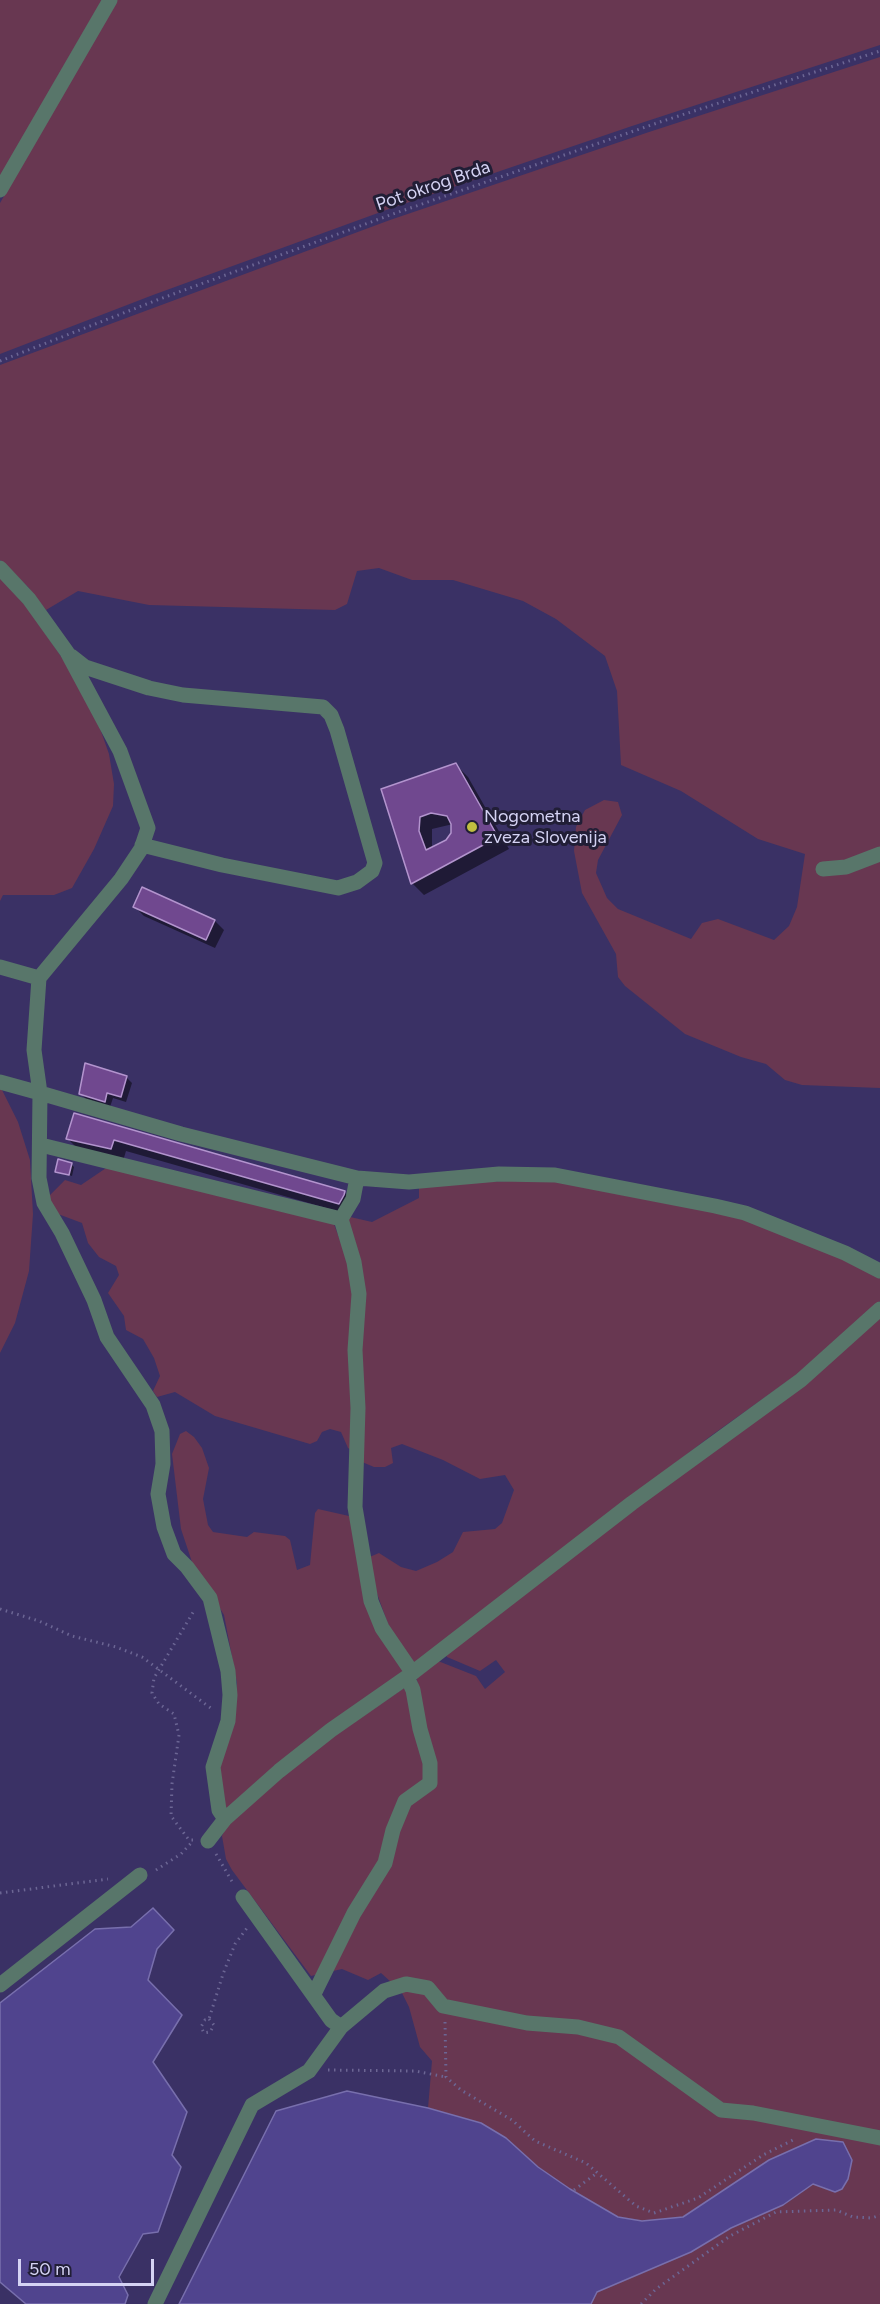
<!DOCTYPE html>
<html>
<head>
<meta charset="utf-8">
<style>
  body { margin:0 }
  #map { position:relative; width:880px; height:2304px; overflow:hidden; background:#3a3165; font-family:Figtree,sans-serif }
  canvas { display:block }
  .scale { position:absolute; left:18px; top:2259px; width:136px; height:27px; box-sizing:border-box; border:3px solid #d5d3f4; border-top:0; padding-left:8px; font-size:18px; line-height:21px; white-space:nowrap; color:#d5d3f4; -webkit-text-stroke:4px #211e36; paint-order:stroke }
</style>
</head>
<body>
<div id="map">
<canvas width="880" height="2304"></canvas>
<div class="scale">50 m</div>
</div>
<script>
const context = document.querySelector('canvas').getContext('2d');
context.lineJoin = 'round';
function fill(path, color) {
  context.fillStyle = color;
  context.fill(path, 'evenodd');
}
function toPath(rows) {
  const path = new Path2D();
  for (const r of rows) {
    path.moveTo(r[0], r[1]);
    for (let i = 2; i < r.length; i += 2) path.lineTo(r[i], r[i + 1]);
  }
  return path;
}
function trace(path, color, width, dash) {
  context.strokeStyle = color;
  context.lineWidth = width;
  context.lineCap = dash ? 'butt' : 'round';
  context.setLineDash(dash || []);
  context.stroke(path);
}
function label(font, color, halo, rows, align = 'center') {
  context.font = font + ' Figtree,sans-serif';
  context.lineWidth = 6;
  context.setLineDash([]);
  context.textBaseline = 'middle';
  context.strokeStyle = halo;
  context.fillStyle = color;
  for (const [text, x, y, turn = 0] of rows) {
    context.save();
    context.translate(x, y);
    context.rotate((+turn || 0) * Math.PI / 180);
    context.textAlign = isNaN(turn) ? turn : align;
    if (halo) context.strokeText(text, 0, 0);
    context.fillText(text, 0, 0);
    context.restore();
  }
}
fill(toPath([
  [0,0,102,0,0,177],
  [117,0,880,0,880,45,632,126,389,209,153,295,0,354,0,203],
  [880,57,880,1088,802,1085,785,1080,766,1064,741,1057,685,1034,625,986,618,977,616,954,582,893,574,851,576,827,585,810,604,800,618,802,622,815,598,860,596,873,607,898,618,909,691,939,702,923,718,919,774,940,789,926,797,907,805,854,758,839,681,791,621,765,617,691,605,656,556,619,523,601,453,580,412,580,379,568,357,571,347,604,335,610,149,605,78,591,46,610,28,587,0,560,0,365,390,220,649,132],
  [0,576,31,612,75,677,96,717,109,754,114,784,113,806,94,849,72,888,54,895,3,895,0,901],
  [0,1086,18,1122,30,1160,33,1214,29,1271,15,1323,0,1353],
  [112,1164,329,1211,352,1272,355,1453,348,1448,341,1432,330,1429,322,1432,317,1441,310,1444,215,1416,175,1392,157,1397,153,1391,160,1376,154,1358,143,1339,126,1330,124,1316,108,1293,119,1275,116,1266,99,1257,88,1243,82,1223,58,1214,50,1201,50,1195,65,1180,81,1185],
  [546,1180,743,1218,846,1258,877,1275,880,1278,880,1301,802,1371,712,1435,414,1664,386,1631,367,1558,379,1553,401,1567,416,1571,437,1562,453,1552,463,1532,495,1529,502,1523,514,1490,505,1475,480,1479,443,1460,402,1444,391,1448,393,1463,385,1467,374,1467,362,1462,363,1424,346,1216,372,1222,419,1198,419,1187,439,1183],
  [880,1316,880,2304,591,2304,597,2292,691,2252,731,2228,783,2205,813,2184,821,2186,816,2139,769,2160,683,2217,642,2221,618,2217,570,2189,538,2167,506,2138,481,2123,428,2108,432,2061,420,2047,409,2007,401,1991,381,1973,368,1980,342,1969,311,1976,232,1870,226,1859,222,1836,226,1826,240,1811,327,1740,407,1686,418,1684,416,1677,438,1661,476,1676,485,1689,505,1672,496,1660,480,1671,447,1657,445,1653],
  [186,1431,194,1437,202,1448,209,1468,203,1499,208,1525,213,1532,247,1537,254,1532,285,1536,290,1540,297,1570,310,1565,315,1513,318,1509,349,1516,405,1671,216,1819,215,1774,232,1724,237,1683,224,1615,192,1562,181,1529,172,1454,180,1434]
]), '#683751');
const water = toPath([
  [153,1908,174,1930,157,1949,148,1980,182,2015,153,2062,187,2112,172,2155,181,2167,158,2232,143,2234,119,2277,128,2295,125,2304,26,2304,0,2282,0,2003,95,1929,131,1927,153,1908],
  [347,2091,428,2108,481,2123,506,2138,538,2167,570,2189,618,2217,642,2221,683,2217,769,2160,816,2139,843,2142,852,2160,848,2179,842,2189,835,2192,813,2184,783,2205,731,2228,691,2252,597,2292,591,2304,179,2304,276,2111,347,2091]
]);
fill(water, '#50448e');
trace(water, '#786fad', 1.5);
fill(toPath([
  [456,765,468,777,509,849,424,895,412,883,383,790],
  [453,824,453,834,447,841,432,849,432,829],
  [143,889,215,921,224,930,215,948,144,916,135,907],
  [126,1077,132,1083,126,1102,113,1098,110,1107,87,1100,81,1094],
  [75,1115,344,1192,356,1204,351,1215,126,1151,123,1161,80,1151,68,1139],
  [71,1164,74,1167,72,1176,57,1171]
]), '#0007');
const building = toPath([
  [456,763,498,837,411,884,381,789,456,763],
  [431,813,447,816,451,824,451,833,446,840,426,850,419,831,420,817,431,813],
  [142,887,215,920,206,940,133,907,142,887],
  [85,1063,127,1076,121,1097,107,1093,105,1102,79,1094,85,1063],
  [74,1113,345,1191,344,1195,339,1204,114,1140,111,1149,66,1139,74,1113],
  [58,1159,72,1163,69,1175,55,1172,58,1159]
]);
fill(building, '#70488f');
trace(building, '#b394ce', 1.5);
trace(toPath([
  [0,361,157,300,393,214,660,122,880,51],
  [0,1609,39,1621,72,1636,116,1647,142,1657,212,1709],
  [193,1840,189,1840,171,1816,172,1784,179,1735,174,1714,159,1704,152,1693,154,1678,195,1609],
  [216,1854,234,1885],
  [156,1870,181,1854,193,1841],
  [0,1893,108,1879],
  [209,2019,214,2025,210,2032,204,2033,201,2027,205,2020,209,2019,223,1974,235,1944,247,1928],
  [445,2022,446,2077,461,2090,512,2120,535,2141,586,2163,636,2206,654,2213,698,2198,763,2155,795,2139],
  [328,2070,415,2071,446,2077],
  [574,2190,597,2173],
  [641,2304,656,2289,730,2236,776,2212,836,2210,853,2217,872,2218,880,2215]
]), '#6c6694', 3, [1.5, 4.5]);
trace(toPath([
  [0,190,110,0],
  [0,568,29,599,67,652,120,751,148,828,141,849,121,879,39,978,34,1050,40,1093,181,1134,357,1178,409,1182,499,1174,555,1175,715,1206,745,1213,845,1253,880,1271],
  [71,656,85,667,149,688,183,695,323,707,331,715,337,730,375,863,372,871,357,882,338,888,222,865,142,845],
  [823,869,846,867,880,854],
  [0,967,39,978],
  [0,1082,40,1093,39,1178,44,1203,62,1233,94,1300,107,1337,153,1405,162,1431,163,1464,158,1494,164,1527,174,1554,187,1567,210,1598,228,1671,230,1695,228,1721,213,1767,219,1810,225,1819],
  [41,1145,341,1219,354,1262,359,1294,355,1350,358,1408,355,1507,371,1601,382,1628,412,1672],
  [341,1219,353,1199,357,1178],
  [208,1841,225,1819,279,1771,331,1730,407,1677],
  [243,1897,331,2020,341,2027,384,1991,406,1984,428,1988,443,2006,527,2023,578,2027,619,2037,721,2110,753,2113,880,2138],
  [0,1985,140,1875],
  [314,1994,354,1913,385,1863,393,1830,405,1801,430,1783,430,1763,420,1729,413,1690,407,1677,632,1503,801,1380,880,1309],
  [155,2304,252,2105,309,2071,341,2027]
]), '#58766a', 15);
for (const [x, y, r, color] of [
  [472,827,6,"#c0be40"]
]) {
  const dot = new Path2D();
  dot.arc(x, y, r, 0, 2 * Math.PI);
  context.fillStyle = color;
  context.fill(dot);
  trace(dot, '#211e36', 2);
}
label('18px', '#d5d3f4', '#211e36', [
  ["Pot okrog Brda",433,186,-19]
]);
label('18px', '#d5d3f4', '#211e36', [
  ["Nogometna",484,817],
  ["zveza Slovenija",484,838]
], 'left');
</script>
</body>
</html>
